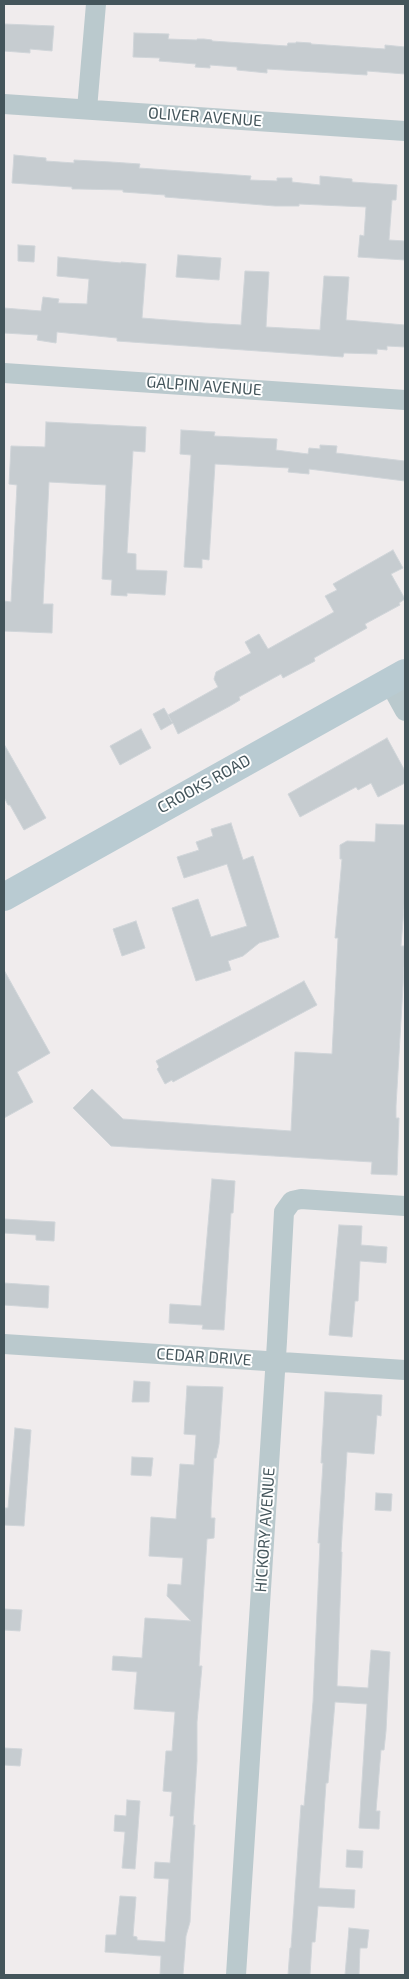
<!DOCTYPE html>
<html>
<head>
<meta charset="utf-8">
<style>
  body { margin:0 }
  #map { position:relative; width:409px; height:1979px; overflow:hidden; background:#f0eced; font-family:"Exo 2",sans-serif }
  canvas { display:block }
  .frame { position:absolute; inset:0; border:5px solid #44555b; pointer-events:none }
</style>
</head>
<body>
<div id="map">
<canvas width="409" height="1979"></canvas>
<div class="frame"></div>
</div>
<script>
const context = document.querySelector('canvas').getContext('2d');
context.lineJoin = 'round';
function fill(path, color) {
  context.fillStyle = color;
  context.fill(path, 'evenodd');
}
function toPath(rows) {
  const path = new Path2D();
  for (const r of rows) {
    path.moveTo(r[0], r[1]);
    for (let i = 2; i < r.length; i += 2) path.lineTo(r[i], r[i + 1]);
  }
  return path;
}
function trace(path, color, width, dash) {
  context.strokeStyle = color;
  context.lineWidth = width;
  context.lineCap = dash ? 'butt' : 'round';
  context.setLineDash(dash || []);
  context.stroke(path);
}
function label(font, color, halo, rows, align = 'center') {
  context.font = font + ' "Exo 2",sans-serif';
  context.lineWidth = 4;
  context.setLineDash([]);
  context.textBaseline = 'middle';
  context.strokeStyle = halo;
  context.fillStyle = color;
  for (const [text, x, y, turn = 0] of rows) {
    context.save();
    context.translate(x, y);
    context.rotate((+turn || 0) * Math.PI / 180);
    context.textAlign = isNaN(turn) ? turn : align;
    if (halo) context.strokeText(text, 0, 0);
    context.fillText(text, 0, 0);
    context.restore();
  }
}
const building = toPath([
  [4,24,54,26,52,51,30,49,30,53,4,51,4,24],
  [134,33,169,34,168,39,197,40,197,39,204,39,212,40,212,41,287,46,288,43,296,43,296,42,311,43,311,44,385,49,385,45,405,47,405,74,367,71,367,75,267,69,267,73,237,70,237,67,223,66,210,65,210,68,195,67,196,64,159,61,160,58,133,57,134,33],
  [14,155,46,158,46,161,74,163,74,160,111,162,140,164,139,168,251,176,250,180,277,181,277,178,292,178,292,182,320,185,320,176,352,179,352,182,397,185,396,200,392,200,389,240,405,241,405,260,358,257,360,235,364,236,366,207,299,204,299,206,275,206,165,197,165,195,123,192,123,190,79,189,72,189,72,187,12,183,14,155],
  [18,245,35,246,34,262,18,261,18,245],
  [178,255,221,258,219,280,176,277,178,255],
  [58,257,121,263,121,262,146,264,142,318,204,323,241,325,245,271,269,272,266,327,320,330,324,276,349,277,346,320,405,325,405,347,387,346,387,350,377,349,377,354,344,353,343,357,117,341,117,338,57,332,56,343,37,340,38,335,4,333,4,308,41,311,43,297,59,299,58,303,87,304,89,279,57,276,58,257],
  [46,422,146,427,145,452,133,451,127,553,136,554,136,570,167,571,165,595,127,593,127,596,111,595,112,580,102,579,106,485,49,482,43,604,53,604,52,633,4,631,4,601,11,602,17,485,9,484,11,446,45,447,46,422],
  [181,430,215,432,214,436,277,439,276,450,308,454,309,448,320,449,320,445,337,446,336,453,405,461,405,481,309,469,309,474,288,472,289,468,215,464,209,560,202,559,202,568,184,567,191,455,180,454,181,430],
  [393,550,403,568,391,574,405,599,399,603,400,605,365,624,367,628,314,658,315,661,283,678,281,674,239,697,240,700,230,706,178,734,173,723,161,730,153,714,164,708,172,722,168,715,218,687,214,679,216,672,251,653,245,642,259,634,268,649,334,612,325,596,337,590,333,584,393,550],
  [141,729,151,748,120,765,110,746,141,729],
  [387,738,405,771,405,783,378,797,371,783,358,790,356,787,300,817,288,794,387,738],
  [4,744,46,818,24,830,10,805,8,805,4,797,4,744],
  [231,823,243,860,253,856,279,937,259,943,243,956,228,961,231,970,196,981,172,908,198,899,211,937,247,926,227,864,184,878,177,857,199,850,196,842,213,836,211,829,231,823],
  [376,824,405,825,405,896,401,946,405,946,403,986,396,1106,396,1118,399,1118,397,1175,371,1174,372,1162,111,1146,73,1108,92,1089,123,1119,291,1131,295,1052,332,1054,338,938,335,938,342,859,340,859,340,845,347,841,375,842,376,824],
  [136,921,145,948,122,956,113,929,136,921],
  [4,970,50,1053,17,1072,33,1102,4,1118,4,970],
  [304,981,317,1005,173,1082,172,1080,165,1084,157,1069,159,1067,156,1061,304,981],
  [212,1179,235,1181,233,1213,231,1213,224,1330,202,1329,203,1325,169,1323,170,1304,201,1306,212,1179],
  [4,1219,55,1222,54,1241,36,1240,36,1235,4,1233,4,1219],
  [339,1225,362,1226,361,1245,387,1247,386,1263,360,1261,358,1301,355,1301,352,1337,329,1335,339,1225],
  [4,1283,49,1286,48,1308,4,1305,4,1283],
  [134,1381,150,1382,149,1402,132,1402,134,1381],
  [187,1386,223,1387,219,1444,216,1458,214,1458,211,1508,211,1518,215,1518,214,1538,207,1539,203,1602,199,1666,202,1666,197,1722,197,1761,193,1825,195,1825,194,1841,190,1922,186,1936,183,1975,170,1975,160,1974,161,1956,105,1952,106,1935,116,1935,120,1896,136,1897,133,1936,137,1937,137,1940,165,1942,169,1879,154,1878,155,1862,170,1863,174,1816,170,1816,172,1792,163,1791,166,1751,172,1751,175,1712,134,1709,137,1672,112,1670,113,1656,142,1658,145,1618,191,1621,167,1596,168,1584,181,1585,183,1558,149,1556,151,1517,176,1519,180,1464,194,1465,196,1435,184,1434,187,1386],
  [325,1392,382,1395,381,1416,377,1415,374,1454,347,1452,341,1552,342,1552,337,1686,368,1688,371,1650,390,1652,386,1731,384,1750,381,1750,376,1811,380,1811,379,1829,359,1828,367,1704,335,1702,328,1783,326,1783,319,1888,355,1890,354,1908,318,1906,315,1942,312,1942,310,1975,288,1975,290,1948,291,1948,301,1805,304,1806,313,1702,320,1543,318,1543,323,1463,321,1463,325,1392],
  [15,1428,31,1430,24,1526,4,1525,5,1508,8,1508,15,1428],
  [132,1457,153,1458,151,1476,131,1475,132,1457],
  [376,1493,392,1494,391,1511,375,1510,376,1493],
  [4,1609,22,1610,20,1631,4,1630,4,1609],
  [4,1748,22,1749,20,1766,4,1765,4,1748],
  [127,1800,140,1801,135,1869,122,1868,125,1832,114,1831,115,1815,126,1816,127,1800],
  [347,1850,363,1851,362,1868,346,1867,347,1850],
  [349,1928,369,1930,367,1948,360,1948,359,1975,345,1975,349,1928]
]);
fill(building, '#c6ccd0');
trace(building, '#d0d5d9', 1);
trace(toPath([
  [4,104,405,131],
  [87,109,96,4],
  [4,373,405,400],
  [389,682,405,711],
  [4,1344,405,1370],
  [236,1975,277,1341,284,1212,292,1201,301,1199,405,1206]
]), '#bac9cd', 20);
trace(toPath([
  [4,897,405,673]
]), '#b9cbd2', 28);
label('16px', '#44555b', '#fff', [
  ["OLIVER AVENUE",205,117,4],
  ["GALPIN AVENUE",204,386,4],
  ["CROOKS ROAD",204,784,-29],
  ["CEDAR DRIVE",204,1357,4],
  ["HICKORY AVENUE",265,1530,-86]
]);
</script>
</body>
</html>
